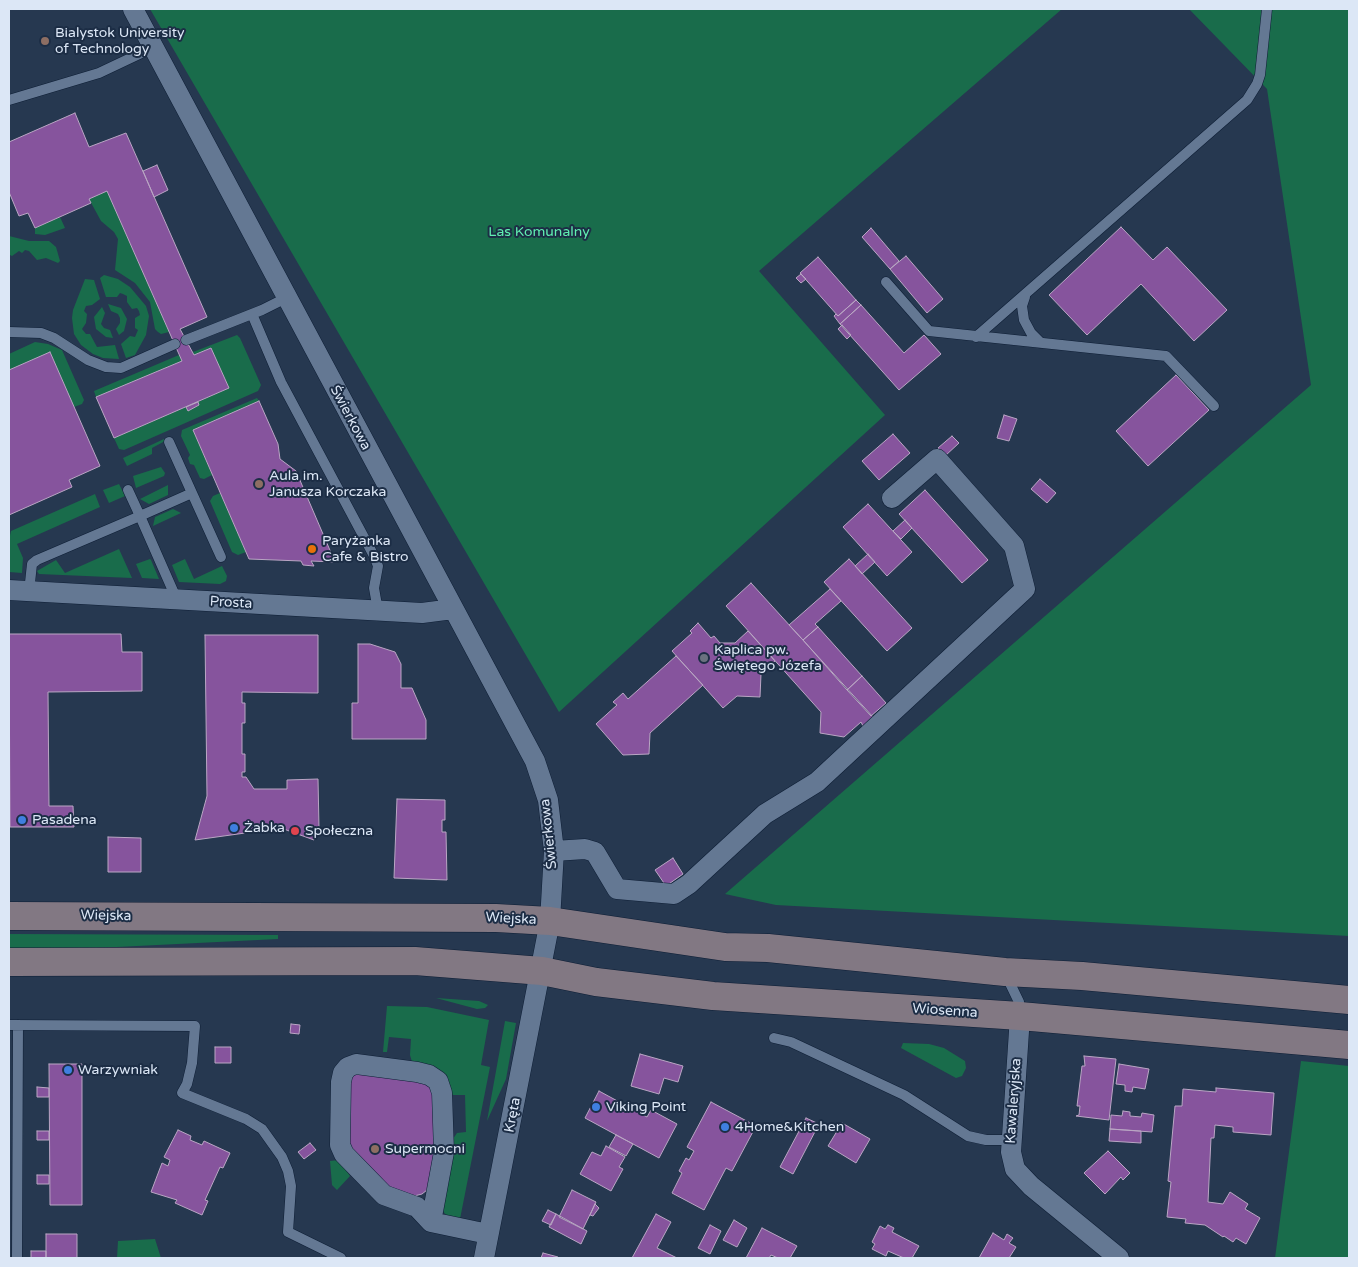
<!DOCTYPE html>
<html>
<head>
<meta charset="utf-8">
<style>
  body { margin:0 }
  #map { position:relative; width:1358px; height:1267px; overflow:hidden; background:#263850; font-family:"Varela Round",sans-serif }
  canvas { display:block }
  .frame { position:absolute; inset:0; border:10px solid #dce7f6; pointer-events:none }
</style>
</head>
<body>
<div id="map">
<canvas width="1358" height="1267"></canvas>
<div class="frame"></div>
</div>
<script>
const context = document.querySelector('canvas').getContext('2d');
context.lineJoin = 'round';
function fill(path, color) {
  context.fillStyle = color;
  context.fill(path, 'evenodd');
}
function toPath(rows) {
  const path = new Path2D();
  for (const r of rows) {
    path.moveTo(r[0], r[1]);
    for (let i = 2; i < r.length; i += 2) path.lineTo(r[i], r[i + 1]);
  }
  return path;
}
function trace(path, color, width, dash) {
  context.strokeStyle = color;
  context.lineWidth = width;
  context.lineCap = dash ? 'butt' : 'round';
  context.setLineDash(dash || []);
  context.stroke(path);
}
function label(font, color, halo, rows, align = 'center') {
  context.font = font + ' "Varela Round",sans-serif';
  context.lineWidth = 4;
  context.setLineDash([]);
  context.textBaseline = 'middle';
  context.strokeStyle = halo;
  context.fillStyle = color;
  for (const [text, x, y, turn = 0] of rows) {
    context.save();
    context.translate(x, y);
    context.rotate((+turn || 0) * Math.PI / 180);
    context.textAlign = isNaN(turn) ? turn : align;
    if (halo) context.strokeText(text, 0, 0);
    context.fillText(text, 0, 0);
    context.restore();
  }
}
fill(toPath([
  [150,9,1062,9,759,271,885,415,559,712],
  [1189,9,1349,9,1349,936,776,905,725,894,1311,385,1267,89],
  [107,191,169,332,161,334,158,332,155,329,150,302,135,283,115,270,118,239,114,232,101,221,89,199],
  [60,217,65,228,45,235,35,234,35,228],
  [9,236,29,241,49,241,56,247,60,261,58,263,46,258,37,260,29,251,25,250,22,253,19,251,12,256,10,255,9,258],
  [104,275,118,279,130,287,146,306,149,316,146,335,135,355,126,358,121,344,130,336,135,337,138,330,135,328,135,318,140,315,139,311,137,308,132,309,127,302,127,296,123,294,120,293,117,297,106,297,100,278],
  [85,279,94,280,100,299,92,305,86,306,84,311,87,314,86,323,82,329,86,334,90,334,97,347,115,345,119,359,103,358,93,354,81,345,74,334,72,318,73,310],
  [108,304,121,308,127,319,124,331,119,335,116,329,120,323,120,318,118,314,111,311],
  [102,307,105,313,101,324,104,328,110,330,113,338,106,337,96,329,94,317],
  [237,335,240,338,261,385,258,391,124,450,119,449,114,438,186,407,188,411,199,405,198,402,229,388,211,348,194,355,193,352],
  [35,342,48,344,62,350,84,400,82,404,74,407,50,352,9,370,9,354],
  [179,355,182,361,96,397,94,391],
  [257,398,259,401,193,430,212,475,204,479,200,478,194,465,190,464,188,458,190,455,181,436,182,430],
  [164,439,165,441,152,448,152,454,127,466,123,458],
  [161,467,165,473,164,476,136,488,133,476],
  [119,484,125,496,109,503,103,490],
  [168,485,168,495,149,504,140,499],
  [220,493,246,552,238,555,232,552,210,501,213,496],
  [95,494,100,507,17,544,23,558,22,573,9,572,9,540,11,531],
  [173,509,181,513,153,526,155,517],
  [119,549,132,578,39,574,37,571,56,560,65,573],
  [150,559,151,560,159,579,142,578,136,564],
  [185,559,194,579,222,566,227,576,226,581,220,584,179,582,172,565],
  [9,934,278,935,278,939,97,948,9,948],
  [436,998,479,1001,488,1005,485,1008,477,1009],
  [387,1006,427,1007,489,1020,481,1065,490,1067,460,1219,447,1216,441,1209,453,1139,457,1133,466,1132,465,1095,453,1095,412,1062,410,1055,411,1039,389,1037,387,1052,383,1052],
  [505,1021,516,1023,506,1079,487,1121],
  [903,1043,929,1044,944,1048,965,1061,966,1068,962,1076,956,1078,901,1048],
  [1301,1061,1349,1066,1349,1258,1275,1258],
  [339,1160,350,1176,337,1190,332,1185,330,1161],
  [155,1239,161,1258,117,1258,118,1241]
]), '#196c4b');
const building = toPath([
  [75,113,89,147,126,133,207,317,180,329,194,355,211,348,229,388,114,438,96,397,182,361,107,191,89,199,91,203,35,228,28,213,19,216,9,192,9,142,75,113],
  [157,165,168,190,154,197,143,171,157,165],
  [1121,227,1153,260,1167,247,1227,310,1194,341,1141,284,1087,335,1049,295,1121,227],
  [871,228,899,261,890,269,862,237,871,228],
  [906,256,943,299,927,313,890,269,906,256],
  [818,257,856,300,838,316,800,273,818,257],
  [801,274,806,279,801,283,796,278,801,274],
  [856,300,861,305,840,324,834,316,836,314,838,316,856,300],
  [861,305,904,353,924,335,941,354,899,390,840,324,861,305],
  [842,325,851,335,847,339,838,329,842,325],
  [50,352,100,466,69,480,72,487,9,515,9,370,50,352],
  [1176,375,1209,410,1148,466,1116,431,1176,375],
  [259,401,278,444,280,459,296,471,335,562,311,561,314,566,303,565,301,561,249,559,193,430,259,401],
  [198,402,199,405,188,411,186,407,198,402],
  [1004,415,1017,419,1009,441,997,438,1004,415],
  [893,434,910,453,879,480,862,461,893,434],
  [952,436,959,443,945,456,938,448,952,436],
  [1040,479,1056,493,1047,503,1031,489,1040,479],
  [925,490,988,560,962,583,899,514,925,490],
  [868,504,912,552,887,576,843,527,868,504],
  [905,520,912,528,901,539,893,531,905,520],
  [868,554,875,562,862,574,855,566,868,554],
  [849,559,912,628,887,651,824,582,849,559],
  [751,583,873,717,863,726,861,722,844,737,820,733,821,712,726,606,751,583],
  [830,589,841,601,815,624,818,627,803,640,789,625,830,589],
  [698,623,711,638,714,636,720,643,735,643,748,631,775,661,761,674,760,697,737,696,723,708,672,651,692,633,690,631,698,623],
  [818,627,862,676,847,690,803,640,818,627],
  [9,634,121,634,122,652,142,652,142,691,48,692,49,806,73,806,74,827,10,827,9,634],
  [205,635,318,635,318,693,242,692,242,703,245,703,245,723,242,723,242,754,245,754,245,772,242,772,242,777,246,777,254,789,287,789,287,780,318,779,319,828,314,828,314,840,281,828,195,840,207,796,205,635],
  [358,644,370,644,395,652,401,664,401,688,412,688,426,720,426,739,352,739,352,703,358,703,358,644],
  [676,656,703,685,650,733,649,754,623,755,596,724,617,705,613,702,623,693,628,699,676,656],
  [862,676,886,703,871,716,847,690,862,676],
  [397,799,445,800,445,820,442,820,442,832,446,832,447,880,394,878,397,799],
  [108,837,141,838,141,872,108,872,108,837],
  [673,858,683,874,666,886,655,870,673,858],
  [291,1024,300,1025,299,1034,290,1033,291,1024],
  [215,1047,231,1047,231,1063,215,1063,215,1047],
  [640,1054,683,1066,678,1082,664,1078,659,1094,631,1086,640,1054],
  [1084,1056,1116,1059,1109,1120,1076,1116,1079,1115,1080,1106,1077,1106,1082,1066,1085,1066,1084,1056],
  [49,1064,82,1064,82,1205,50,1205,49,1064],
  [1119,1064,1149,1069,1145,1089,1133,1087,1132,1092,1125,1091,1125,1085,1116,1084,1119,1064],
  [363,1071,431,1084,435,1093,436,1154,427,1190,422,1194,414,1196,388,1190,347,1142,346,1094,352,1075,363,1071],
  [37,1087,49,1088,49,1097,37,1097,37,1087],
  [1216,1088,1274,1093,1271,1135,1233,1132,1233,1127,1215,1125,1214,1138,1211,1138,1208,1202,1223,1204,1230,1192,1248,1204,1245,1209,1260,1218,1246,1244,1236,1238,1233,1242,1224,1236,1223,1237,1205,1225,1185,1223,1186,1219,1167,1217,1171,1182,1168,1181,1175,1106,1182,1106,1183,1089,1216,1092,1216,1088],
  [599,1091,647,1117,651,1110,677,1124,659,1158,585,1118,599,1091],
  [711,1102,756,1126,732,1171,726,1168,704,1210,672,1193,682,1173,679,1171,686,1158,689,1160,694,1151,687,1147,711,1102],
  [1123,1111,1130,1112,1130,1116,1141,1117,1142,1113,1154,1115,1152,1132,1110,1129,1111,1115,1122,1116,1123,1111],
  [806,1118,819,1124,793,1174,780,1167,806,1118],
  [842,1123,870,1139,856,1163,828,1146,842,1123],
  [1110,1129,1141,1131,1141,1143,1109,1141,1110,1129],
  [178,1130,191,1136,190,1140,202,1145,204,1141,230,1153,223,1168,220,1167,205,1200,208,1201,202,1215,175,1203,177,1200,151,1192,162,1163,168,1166,170,1160,164,1157,178,1130],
  [37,1131,49,1131,49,1140,37,1140,37,1131],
  [616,1135,633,1144,626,1156,609,1147,616,1135],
  [310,1143,316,1150,304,1159,298,1152,310,1143],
  [606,1146,625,1157,619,1167,623,1169,611,1191,580,1174,592,1152,601,1156,606,1146],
  [1108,1151,1130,1173,1123,1180,1121,1177,1105,1194,1084,1173,1108,1151],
  [37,1175,49,1175,49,1184,37,1184,37,1175],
  [572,1190,596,1202,583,1229,559,1217,572,1190],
  [595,1204,599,1208,593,1216,590,1215,595,1204],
  [548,1210,556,1214,551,1225,542,1221,548,1210],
  [556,1214,587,1231,581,1244,549,1227,556,1214],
  [656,1214,671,1222,657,1248,677,1258,632,1258,656,1214],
  [734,1220,747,1228,737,1247,723,1240,734,1220],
  [710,1225,721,1231,710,1254,698,1248,710,1225],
  [888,1225,894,1228,892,1232,919,1246,912,1258,904,1258,888,1251,886,1256,872,1249,875,1244,872,1242,880,1226,885,1229,888,1225],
  [762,1228,797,1246,790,1258,778,1258,771,1255,769,1258,746,1258,762,1228],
  [993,1233,1004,1240,1007,1234,1013,1238,1009,1243,1016,1247,1009,1258,979,1258,993,1233],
  [46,1234,77,1234,77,1258,46,1258,46,1234],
  [31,1251,46,1251,46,1258,31,1258,31,1251],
  [543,1253,558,1257,557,1258,541,1258,543,1253]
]);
fill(building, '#86549d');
trace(building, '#baa6c4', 1);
const service = toPath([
  [9,100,99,73,154,47],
  [886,282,929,331,1166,356,1214,406],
  [1025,297,1022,306,1024,320,1031,333,1041,343],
  [252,314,281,382,374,556,378,566,374,588,378,611],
  [9,332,41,333,54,338,88,360,106,367,121,368,175,344],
  [976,337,1247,100,1257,84,1260,75,1267,9],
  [186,340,262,310,286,298],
  [169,442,192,493,140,516,177,600],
  [192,493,221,557],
  [29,592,32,564,37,560,140,516,128,490],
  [1006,975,1019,1002,1020,1015],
  [9,1025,195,1026,192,1063,187,1084,182,1093,246,1119,262,1129,282,1157,288,1171,291,1186,288,1232,341,1258],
  [774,1038,791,1042,904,1095,968,1136,986,1140,1011,1140],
  [17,1258,18,1025]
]);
const minor = toPath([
  [133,9,535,761,548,800,554,851,550,921,484,1258],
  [9,590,422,613,453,609],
  [554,851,585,849,595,852,617,889,674,894,689,884,765,814,817,782,1025,589,1014,546,937,459,892,498],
  [1020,1016,1011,1152,1015,1169,1031,1186,1119,1258],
  [431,1222,444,1152,442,1093,438,1081,429,1075,417,1072,356,1064,348,1067,343,1073,341,1082,340,1145,344,1154,384,1195,417,1207,431,1222,488,1234]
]);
const secondary = toPath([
  [9,916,496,918,550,921,725,947,768,948,1005,972,1082,976,1349,1000],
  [9,962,415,961,542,971,596,982,713,996,1020,1016,1349,1045]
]);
trace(service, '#0e1e35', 11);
trace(minor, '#0e1e35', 21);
trace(secondary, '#0e1e35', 29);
trace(service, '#647893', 10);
trace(minor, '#647893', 20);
trace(secondary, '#827883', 28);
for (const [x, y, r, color] of [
  [45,41,5,"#8d6e63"],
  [259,484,5,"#8d6e63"],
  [312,549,5,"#e8710a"],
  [704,658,5,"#6b7280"],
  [22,820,5,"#3f7fe0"],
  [234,828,5,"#3f7fe0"],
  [295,831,5,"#e0444e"],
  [68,1070,5,"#3f7fe0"],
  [596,1107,5,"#3f7fe0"],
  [725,1127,5,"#3f7fe0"],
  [375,1149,5,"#8d6e63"]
]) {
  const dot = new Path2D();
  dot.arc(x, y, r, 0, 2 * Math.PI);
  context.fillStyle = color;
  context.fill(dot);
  trace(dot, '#1c2d45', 2);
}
label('14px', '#dce7f6', '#1c2d45', [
  ["Bialystok University",55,33],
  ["of Technology",55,49],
  ["Aula im.",269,476],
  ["Janusza Korczaka",269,492],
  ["Paryżanka",322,541],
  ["Cafe & Bistro",322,557],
  ["Kaplica pw.",714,650],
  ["Świętego Józefa",714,666],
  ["Pasadena",32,820],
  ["Żabka",244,828],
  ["Społeczna",305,831],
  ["Warzywniak",78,1070],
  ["Viking Point",606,1107],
  ["4Home&Kitchen",735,1127],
  ["Supermocni",385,1149]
], 'left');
label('14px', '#60efb1', '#1c2d45', [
  ["Las Komunalny",539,232]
]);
label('14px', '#dce7f6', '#1c2d45', [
  ["Świerkowa",350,418,62],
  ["Prosta",231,603,3],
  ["Świerkowa",549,834,-96],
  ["Wiejska",106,916,1],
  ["Wiejska",511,919,3],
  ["Wiosenna",945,1011,4],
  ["Kawaleryjska",1014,1101,-86],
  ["Kręta",513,1115,-79]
]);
</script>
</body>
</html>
